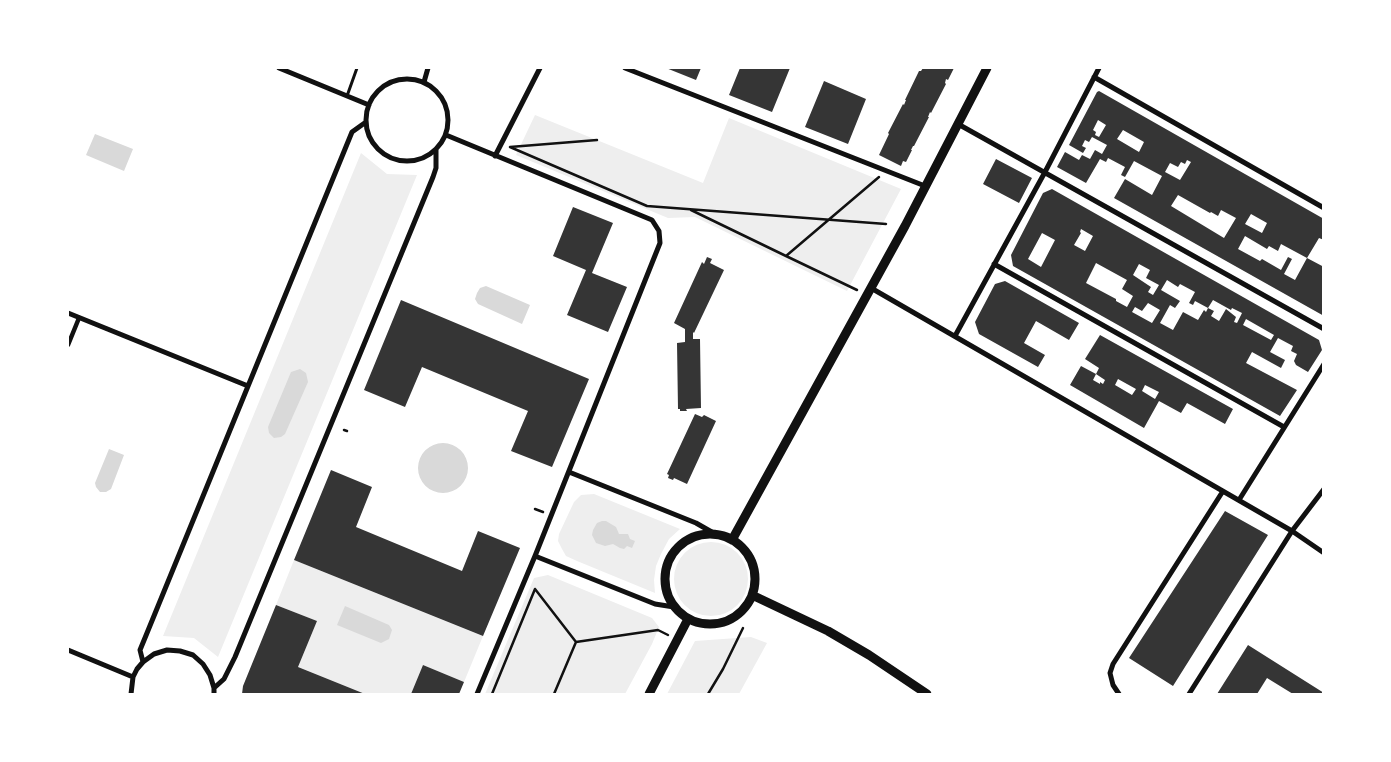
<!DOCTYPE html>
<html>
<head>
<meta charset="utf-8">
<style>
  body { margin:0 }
  #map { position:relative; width:1391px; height:762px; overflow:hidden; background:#fff; font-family:Lato,sans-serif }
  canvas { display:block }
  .frame { position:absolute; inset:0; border:69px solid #fff; pointer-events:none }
</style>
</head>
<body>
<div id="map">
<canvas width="1391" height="762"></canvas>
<div class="frame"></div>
</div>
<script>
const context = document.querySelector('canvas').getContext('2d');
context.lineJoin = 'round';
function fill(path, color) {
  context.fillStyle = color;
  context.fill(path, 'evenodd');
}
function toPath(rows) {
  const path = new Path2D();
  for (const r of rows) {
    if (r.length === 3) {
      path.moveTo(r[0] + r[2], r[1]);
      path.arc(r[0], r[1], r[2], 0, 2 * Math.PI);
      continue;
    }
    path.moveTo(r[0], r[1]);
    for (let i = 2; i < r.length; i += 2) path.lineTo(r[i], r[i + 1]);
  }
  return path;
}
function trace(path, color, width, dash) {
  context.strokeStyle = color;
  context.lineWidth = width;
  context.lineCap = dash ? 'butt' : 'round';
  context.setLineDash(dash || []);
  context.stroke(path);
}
fill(toPath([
  [535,115,703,183,729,118,901,189,847,291,695,217,668,218,516,155],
  [361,153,387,174,417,175,218,657,194,638,163,636],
  [594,494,680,529,669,539,661,554,656,566,654,580,655,593,577,561,566,556,562,549,558,541,559,534,574,502,581,495],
  [711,579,37],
  [294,560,483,636,464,682,423,665,411,694,365,694,298,667,317,621,276,605],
  [548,575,652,618,659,627,652,644,625,694,485,694,534,578],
  [751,637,767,643,739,694,667,694,695,641]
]), '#eee');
fill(toPath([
  [95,134,133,149,124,171,86,155],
  [486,286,530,305,522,324,478,304,475,299,477,293,480,288],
  [300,369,306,373,308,382,285,434,281,437,274,438,269,433,268,427,291,372],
  [443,468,25],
  [109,449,124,455,111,489,106,492,100,492,96,487,95,483],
  [602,521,606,521,616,527,619,534,628,534,630,539,635,541,632,548,627,546,624,549,620,548,613,544,605,546,596,543,592,535,593,530,597,523],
  [345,606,389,625,392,630,389,639,381,643,337,625]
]), '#d9d9d9');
fill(toPath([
  [666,68,701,68,696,80],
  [740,68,790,68,772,112,729,95],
  [923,68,954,68,948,80,946,79,945,83,946,84,931,113,930,112,928,117,929,117,914,146,913,146,911,150,912,150,906,162,903,161,901,166,879,155,889,134,888,133,903,104,904,105,906,100,905,100,919,71,921,71],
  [824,81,866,99,848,144,805,127],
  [1099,91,1324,219,1324,240,1319,238,1307,258,1281,244,1278,251,1269,246,1267,249,1245,236,1238,249,1260,261,1262,259,1281,270,1288,257,1292,259,1284,274,1295,280,1307,258,1324,267,1324,316,1114,198,1125,179,1152,195,1162,176,1134,161,1125,177,1121,175,1125,167,1108,158,1106,162,1100,159,1086,183,1057,167,1065,152,1079,160,1082,155,1090,159,1095,150,1102,154,1107,145,1092,137,1089,142,1085,140,1082,146,1086,148,1083,153,1069,145,1097,92],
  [1098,120,1106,125,1099,137,1095,135,1096,132,1093,130],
  [1123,130,1144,142,1139,152,1117,139],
  [1187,160,1191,162,1180,180,1165,172,1170,163,1178,167,1181,162,1185,164],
  [1178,195,1210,213,1211,212,1218,216,1221,210,1236,218,1224,238,1171,206],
  [1251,214,1267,223,1262,233,1245,224],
  [996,159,1032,178,1019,203,983,184],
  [1052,189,1319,340,1322,350,1308,372,1296,365,1294,361,1297,354,1291,351,1293,346,1278,338,1270,352,1285,360,1281,368,1252,352,1246,363,1297,390,1280,416,1013,266,1011,255,1043,193],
  [1081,229,1093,236,1085,251,1074,245,1081,233,1080,232],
  [1042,233,1055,240,1041,267,1028,259],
  [1096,263,1127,280,1122,289,1133,296,1127,307,1116,301,1116,299,1086,283],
  [1139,264,1150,270,1146,278,1159,285,1153,295,1148,292,1151,287,1133,275],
  [1167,280,1178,287,1180,284,1195,292,1189,303,1193,305,1195,301,1208,308,1213,300,1231,310,1232,308,1242,313,1237,323,1234,322,1236,317,1226,309,1219,321,1211,316,1214,311,1208,308,1206,312,1204,310,1198,320,1183,312,1173,330,1160,323,1170,305,1175,308,1180,301,1161,290],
  [1148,303,1160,310,1152,323,1132,312,1135,307,1142,311],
  [1246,319,1274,335,1271,340,1243,325],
  [573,207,613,223,592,273,627,287,608,332,567,315,586,270,553,256],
  [707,257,712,259,710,263,724,270,694,333,693,332,693,339,700,339,701,408,686,409,687,411,680,411,680,409,678,409,677,343,685,342,685,329,674,323,702,262,704,264],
  [1005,281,1079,323,1069,340,1036,321,1024,343,1045,355,1038,367,979,334,975,322,995,284],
  [401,300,589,379,552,467,511,451,528,411,422,367,405,407,364,390],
  [1100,335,1233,409,1225,424,1187,403,1181,413,1159,401,1144,428,1070,385,1081,366,1096,374,1099,368,1085,359],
  [1096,374,1105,380,1103,384,1100,382,1100,384,1093,380],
  [1118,379,1136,389,1132,395,1115,385],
  [1145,385,1159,392,1155,399,1142,391],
  [695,414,702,417,704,415,716,421,687,484,674,478,673,480,668,478,669,475,667,474],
  [331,470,372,487,356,527,462,571,478,531,520,548,483,636,294,560],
  [1225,511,1268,535,1173,686,1129,658],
  [276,605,317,621,298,667,365,694,242,694,243,686],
  [1248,645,1324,693,1324,694,1293,694,1267,678,1257,694,1217,694],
  [423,665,464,682,459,694,411,694]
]), '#353535');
trace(toPath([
  [510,147,647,206,886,224],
  [510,147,597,140],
  [691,210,786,256,879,177],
  [786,256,857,290],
  [344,430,347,431],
  [535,509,543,512],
  [576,642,658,630,668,635],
  [492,694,535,589,576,642,554,694],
  [708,694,723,669,743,628]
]), '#111', 2.5);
trace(toPath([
  [347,96,357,68]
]), '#111', 3);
trace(toPath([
  [68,345,79,318]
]), '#111', 4.5);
trace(toPath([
  [279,68,369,105],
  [625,68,925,186],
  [1094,77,1324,208],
  [407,120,41],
  [424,82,428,68],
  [958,124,1324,329],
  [446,135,652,220,659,231,660,243,535,556,477,694],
  [495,156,540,68],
  [994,264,1284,427],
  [871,288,1292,531,1324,553],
  [68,313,248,386],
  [955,336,1045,172,1099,68],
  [569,472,696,523,717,535],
  [1239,500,1324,364],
  [535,556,655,604,674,607],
  [68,650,133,677],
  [143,662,140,650,147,633,352,132,366,122],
  [214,688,224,679,235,657,433,177,436,168,436,150],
  [131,694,133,677,137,669,143,662,154,654,167,650,180,651,193,655,203,664,210,675,214,688,214,694],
  [1119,694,1113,685,1110,673,1113,664,1223,491],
  [1189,694,1292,531,1324,489]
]), '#111', 5);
trace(toPath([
  [710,579,45],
  [732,540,905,226,987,68],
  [752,595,828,631,869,655,927,694],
  [649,694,688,619]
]), '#111', 9);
</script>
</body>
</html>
